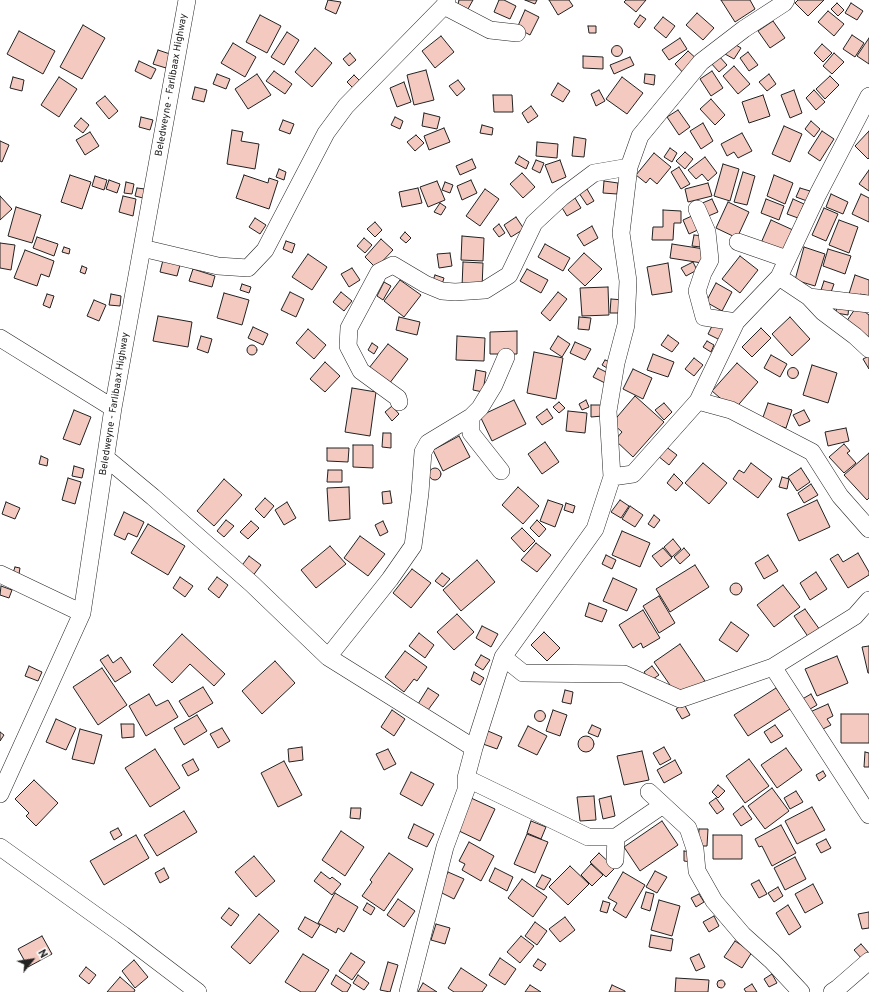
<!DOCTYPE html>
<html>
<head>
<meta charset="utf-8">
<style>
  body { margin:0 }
  #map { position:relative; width:869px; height:992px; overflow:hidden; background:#fff; font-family:Overpass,sans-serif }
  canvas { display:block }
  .north { position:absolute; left:12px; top:940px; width:40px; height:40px; -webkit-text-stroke:3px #fff; paint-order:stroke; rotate:60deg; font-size:11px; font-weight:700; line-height:16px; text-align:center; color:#222 }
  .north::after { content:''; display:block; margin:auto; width:14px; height:18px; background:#222; clip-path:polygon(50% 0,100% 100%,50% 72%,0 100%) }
</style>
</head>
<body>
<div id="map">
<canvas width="869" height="992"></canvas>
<div class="north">N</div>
</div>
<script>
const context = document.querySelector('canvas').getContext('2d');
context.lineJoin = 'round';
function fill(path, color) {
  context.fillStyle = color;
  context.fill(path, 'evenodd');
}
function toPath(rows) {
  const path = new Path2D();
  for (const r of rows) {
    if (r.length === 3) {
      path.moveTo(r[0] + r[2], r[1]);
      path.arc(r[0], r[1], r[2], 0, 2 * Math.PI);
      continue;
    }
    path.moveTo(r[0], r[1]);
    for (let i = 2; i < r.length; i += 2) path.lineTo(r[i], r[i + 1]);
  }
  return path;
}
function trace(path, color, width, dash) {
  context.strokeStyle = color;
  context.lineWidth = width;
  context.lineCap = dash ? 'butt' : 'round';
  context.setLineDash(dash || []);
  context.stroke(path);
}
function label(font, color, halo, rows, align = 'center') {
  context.font = font + ' Overpass,sans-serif';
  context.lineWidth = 3;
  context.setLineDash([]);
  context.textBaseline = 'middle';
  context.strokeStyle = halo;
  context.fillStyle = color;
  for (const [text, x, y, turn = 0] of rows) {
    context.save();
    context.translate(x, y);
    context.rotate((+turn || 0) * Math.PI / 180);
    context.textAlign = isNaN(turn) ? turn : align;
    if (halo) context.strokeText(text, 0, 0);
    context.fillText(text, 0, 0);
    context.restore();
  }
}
const building = toPath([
  [328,0,341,2,336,14,325,9,328,0],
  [459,0,473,0,468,9,458,4,459,0],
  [499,0,504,0,516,6,510,19,494,12,499,0],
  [525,0,537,0,535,4,525,0],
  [549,0,569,0,573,6,558,15,549,0],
  [626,0,646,0,636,12,624,2,626,0],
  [721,0,750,0,755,9,735,22,721,0],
  [798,0,824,0,808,16,795,3,798,0],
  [837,3,844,10,838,16,831,9,837,3],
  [851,3,863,11,857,20,845,13,851,3],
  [525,10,539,17,530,35,517,28,525,10],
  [828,11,844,24,834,36,818,22,828,11],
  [697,13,714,28,703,40,686,25,697,13],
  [260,15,281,26,267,53,246,42,260,15],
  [640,15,646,19,639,28,634,24,640,15],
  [663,17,675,26,666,38,654,28,663,17],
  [773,21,785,38,770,48,758,31,773,21],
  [83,25,105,38,82,79,60,67,83,25],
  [588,26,596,26,596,33,589,33,588,26],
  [19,31,55,51,43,74,7,54,19,31],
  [287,32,299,40,284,65,271,57,287,32],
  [852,35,864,43,855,57,843,49,852,35],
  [441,36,454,52,435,68,422,51,441,36],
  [680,38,687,49,669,60,662,50,680,38],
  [869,38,869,64,857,56,869,38],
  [731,42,741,48,734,59,725,54,731,42],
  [233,43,256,57,245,77,221,63,233,43],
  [822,44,832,53,823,62,814,53,822,44],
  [617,51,5.5],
  [315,48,332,63,312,87,295,72,315,48],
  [158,50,170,54,166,68,153,64,158,50],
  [688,51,699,61,685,75,675,64,688,51],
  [748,52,758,65,749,71,740,58,748,52],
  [350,53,356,60,349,66,343,59,350,53],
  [834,53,844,62,832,74,823,66,834,53],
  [718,55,727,65,719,72,710,62,718,55],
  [583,56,603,57,603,69,583,68,583,56],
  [630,57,634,65,614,74,610,65,630,57],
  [139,61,156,69,151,79,135,71,139,61],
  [734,66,750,84,738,94,723,76,734,66],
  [426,70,434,100,414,105,407,75,426,70],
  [274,71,292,84,285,94,266,81,274,71],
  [712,71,723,88,711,96,700,79,712,71],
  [217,74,230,79,226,89,213,84,217,74],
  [257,74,271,95,248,109,235,89,257,74],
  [645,74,655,75,654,85,644,83,645,74],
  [769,74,776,84,767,91,759,82,769,74],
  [354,75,362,83,355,90,347,82,354,75],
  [830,76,839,85,825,99,816,89,830,76],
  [13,77,24,80,22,91,10,88,13,77],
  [59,77,77,89,59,117,41,105,59,77],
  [622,77,643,93,627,114,606,99,622,77],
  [458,80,465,89,457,96,449,86,458,80],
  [404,82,411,102,397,107,390,88,404,82],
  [558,83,570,91,563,102,551,95,558,83],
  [195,87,207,90,204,102,192,99,195,87],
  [599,90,605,101,596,106,591,94,599,90],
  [794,90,802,113,790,118,781,95,794,90],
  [814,90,825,102,816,110,806,98,814,90],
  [493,95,512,95,513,112,494,112,493,95],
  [763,95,770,116,749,123,742,102,763,95],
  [105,96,118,111,109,119,96,103,105,96],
  [711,99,725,115,715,125,700,109,711,99],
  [531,106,538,116,528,123,522,113,531,106],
  [678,110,690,127,679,135,667,117,678,110],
  [424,113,440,117,437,129,422,126,424,113],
  [141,117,153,120,150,130,139,127,141,117],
  [395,117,403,121,400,129,391,125,395,117],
  [81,118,89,125,83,133,74,126,81,118],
  [283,120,294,124,290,134,279,130,283,120],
  [811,121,820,129,814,137,805,129,811,121],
  [703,123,713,141,701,149,690,131,703,123],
  [482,125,493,128,492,135,480,133,482,125],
  [784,126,802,134,790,162,772,154,784,126],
  [444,128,450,142,429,150,424,136,444,128],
  [232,130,243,132,241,141,259,144,255,169,227,164,232,130],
  [822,131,834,139,820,161,808,153,822,131],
  [869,131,869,158,868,159,855,146,869,131],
  [90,132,99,146,85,155,76,140,90,132],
  [742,133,752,151,738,158,734,152,727,156,721,144,742,133],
  [416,135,424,143,415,151,407,142,416,135],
  [574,137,586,139,584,157,572,156,574,137],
  [0,141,9,145,2,162,0,161,0,141],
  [537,142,558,144,557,158,536,156,537,142],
  [670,148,677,153,672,162,664,157,670,148],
  [685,152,693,159,685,169,676,161,685,152],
  [654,153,671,167,657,184,650,178,646,183,636,175,654,153],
  [519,156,529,162,526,169,515,163,519,156],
  [705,157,717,173,708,181,702,174,696,179,688,170,705,157],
  [472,159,476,168,460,175,456,166,472,159],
  [536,160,544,163,540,173,532,169,536,160],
  [560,160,566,177,552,183,545,165,560,160],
  [723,164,739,169,730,201,714,196,723,164],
  [679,167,690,184,681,189,671,172,679,167],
  [279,169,286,172,284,180,276,177,279,169],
  [869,170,869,191,859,184,869,170],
  [743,172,755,176,747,205,734,202,743,172],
  [522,173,535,187,523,198,510,184,522,173],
  [70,175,91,182,82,209,61,202,70,175],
  [244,175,268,183,269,178,278,181,269,209,236,198,244,175],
  [774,175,793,183,785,204,767,196,774,175],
  [95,176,107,180,104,190,92,186,95,176],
  [109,180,120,184,117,193,106,189,109,180],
  [471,180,477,193,462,200,457,186,471,180],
  [437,181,445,200,428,207,420,187,437,181],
  [604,181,618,183,617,194,603,193,604,181],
  [126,182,134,184,132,194,124,193,126,182],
  [445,182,453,185,450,193,442,190,445,182],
  [708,183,712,196,688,202,685,189,708,183],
  [137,188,145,189,143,198,135,196,137,188],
  [418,188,422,203,402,207,399,192,418,188],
  [800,188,810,191,807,201,796,197,800,188],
  [485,189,499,199,480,226,466,216,485,189],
  [587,189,594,201,587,205,579,193,587,189],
  [831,194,848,202,843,214,826,207,831,194],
  [861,194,869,198,869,222,852,214,861,194],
  [0,196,12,209,0,220,0,196],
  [123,196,136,199,133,216,119,212,123,196],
  [575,198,581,208,567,216,561,206,575,198],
  [712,199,718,212,706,217,700,204,712,199],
  [766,199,784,206,779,220,761,213,766,199],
  [793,199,804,204,798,218,787,214,793,199],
  [728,202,749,212,737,238,716,228,728,202],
  [440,203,446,207,441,215,434,212,440,203],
  [16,207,41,215,32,243,8,236,16,207],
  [824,208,838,214,826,241,812,235,824,208],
  [663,210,681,211,681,223,674,223,673,240,652,240,653,227,663,227,663,210],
  [694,215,700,229,689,234,683,220,694,215],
  [516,217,524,229,511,237,504,225,516,217],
  [255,218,266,225,260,234,249,227,255,218],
  [771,220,793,230,783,252,761,243,771,220],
  [839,220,858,227,849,253,829,245,839,220],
  [375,222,382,230,375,237,367,229,375,222],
  [499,224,505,233,499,237,493,229,499,224],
  [592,226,598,238,584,246,577,235,592,226],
  [405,232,411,238,406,243,400,238,405,232],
  [694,235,703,236,701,247,692,246,694,235],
  [462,236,484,238,483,261,461,260,462,236],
  [37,237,58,244,54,256,33,248,37,237],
  [364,238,372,245,365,253,357,246,364,238],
  [381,239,393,250,376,268,365,257,381,239],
  [286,241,295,244,292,253,283,249,286,241],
  [0,243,15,245,11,270,0,268,0,243],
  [545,244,570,258,563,271,538,257,545,244],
  [672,244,704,249,702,263,670,258,672,244],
  [64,247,70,249,69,254,62,252,64,247],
  [804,247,825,254,815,286,795,280,804,247],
  [828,249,851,256,845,274,823,266,828,249],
  [25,250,54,261,49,277,41,274,37,286,14,278,25,250],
  [450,253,452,266,439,268,437,254,450,253],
  [584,253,602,269,585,286,568,270,584,253],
  [308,254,327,267,312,290,292,277,308,254],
  [740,256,758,270,740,293,722,279,740,256],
  [163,260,180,265,177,276,160,272,163,260],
  [463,262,483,263,482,288,462,287,463,262],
  [693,262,697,270,686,276,681,268,693,262],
  [668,263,672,292,652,295,647,267,668,263],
  [82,266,87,268,85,274,80,272,82,266],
  [352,268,360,280,349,287,341,274,352,268],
  [193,269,215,276,212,287,189,281,193,269],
  [527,269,548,280,541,293,520,281,527,269],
  [435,275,444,278,441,288,431,285,435,275],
  [855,275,869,280,869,296,860,294,858,300,848,297,855,275],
  [400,280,421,295,404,317,384,301,400,280],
  [824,281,834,284,830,295,820,293,824,281],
  [384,282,391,286,383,300,377,296,384,282],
  [716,283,732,292,722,311,706,302,716,283],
  [242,284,251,287,249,293,240,290,242,284],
  [608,287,609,315,582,316,580,288,608,287],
  [290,292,304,299,296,317,281,310,290,292],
  [341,292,352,301,344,311,333,302,341,292],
  [558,292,567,299,550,321,541,313,558,292],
  [224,293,249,300,242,325,217,318,224,293],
  [47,294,54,296,50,308,43,305,47,294],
  [111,294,121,296,120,306,109,305,111,294],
  [611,299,624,300,624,313,610,313,611,299],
  [94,300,106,305,99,321,87,316,94,300],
  [837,303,849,305,848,315,836,313,837,303],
  [857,306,869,315,869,343,844,325,857,306],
  [158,316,192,322,188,347,153,341,158,316],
  [399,317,420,322,417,335,396,330,399,317],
  [579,317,591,318,589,330,578,329,579,317],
  [790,317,810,339,792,356,772,334,790,317],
  [713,324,725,330,720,340,708,334,713,324],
  [253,327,268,334,263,345,248,338,253,327],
  [761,328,771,338,752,357,742,347,761,328],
  [308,329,326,345,314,359,296,343,308,329],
  [517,331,517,354,490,354,490,332,517,331],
  [668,335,679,343,672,352,661,345,668,335],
  [201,336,212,339,208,353,197,349,201,336],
  [457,336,485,338,484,361,456,360,457,336],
  [558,336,570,344,562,357,550,349,558,336],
  [707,341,714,345,711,352,703,347,707,341],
  [575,342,591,349,585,360,570,353,575,342],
  [372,343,378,347,374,354,368,350,372,343],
  [388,344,408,359,389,384,369,368,388,344],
  [252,350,5],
  [534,352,563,358,556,399,527,393,534,352],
  [653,354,674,362,668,377,647,370,653,354],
  [771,355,787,364,780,377,764,368,771,355],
  [869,356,869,369,863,359,869,356],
  [694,358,703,365,694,376,685,369,694,358],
  [605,360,610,362,607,368,602,365,605,360],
  [325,362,340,376,325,392,310,379,325,362],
  [737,363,758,382,734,410,712,391,737,363],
  [812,365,837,373,828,403,803,395,812,365],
  [793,373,5.5],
  [598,368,610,374,605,383,593,377,598,368],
  [633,369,652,378,643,399,623,389,633,369],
  [476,370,486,372,483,392,473,390,476,370],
  [352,388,376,392,370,436,345,432,352,388],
  [635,396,664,422,633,457,615,440,622,432,612,423,635,396],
  [514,400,526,424,492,441,480,416,514,400],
  [586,400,589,407,582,410,579,404,586,400],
  [559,402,565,408,559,413,553,407,559,402],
  [664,403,672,412,664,420,655,410,664,403],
  [768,403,792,410,786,428,762,420,768,403],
  [591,405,602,405,603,416,591,417,591,405],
  [392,406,399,414,392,421,385,412,392,406],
  [547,409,553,418,542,425,536,417,547,409],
  [74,410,91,417,80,445,63,439,74,410],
  [804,410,810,421,799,426,793,415,804,410],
  [568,411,587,413,585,433,566,431,568,411],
  [846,428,849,441,828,446,825,432,846,428],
  [383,433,391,433,391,448,382,447,383,433],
  [459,436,470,457,443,471,433,450,459,436],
  [545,442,559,462,542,474,528,454,545,442],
  [844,444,850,451,847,453,856,463,844,473,829,457,844,444],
  [353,445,373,445,373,468,353,467,353,445],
  [665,446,677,455,669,465,658,456,665,446],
  [327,448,349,448,348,462,327,461,327,448],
  [869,453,869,498,867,500,844,475,869,453],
  [41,456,48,459,47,466,39,464,41,456],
  [703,463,727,483,709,504,685,483,703,463],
  [751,463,772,479,758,498,733,479,739,470,744,473,751,463],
  [74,466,84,469,82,478,72,476,74,466],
  [435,474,6],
  [801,468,810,482,797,491,788,477,801,468],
  [328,470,342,470,342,482,327,482,328,470],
  [674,474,683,483,676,491,667,483,674,474],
  [782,477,789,479,787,489,779,487,782,477],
  [68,478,81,482,75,504,62,500,68,478],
  [224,479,242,495,214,526,197,511,224,479],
  [811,484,818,495,804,503,798,493,811,484],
  [349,487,350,519,329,521,327,488,349,487],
  [518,487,539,506,523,524,502,505,518,487],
  [390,491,392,503,383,504,382,492,390,491],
  [265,498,274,506,264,518,255,509,265,498],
  [548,500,563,505,555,527,540,521,548,500],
  [620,500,629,506,621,518,611,512,620,500],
  [817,500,830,527,799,541,787,514,817,500],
  [6,502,20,508,15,519,2,514,6,502],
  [287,502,296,518,284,525,275,510,287,502],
  [566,503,575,506,573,513,564,510,566,503],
  [630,506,643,515,635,527,622,519,630,506],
  [124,512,144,522,137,537,128,533,125,540,114,535,124,512],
  [654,515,660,520,654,528,648,524,654,515],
  [226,520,234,526,224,537,217,531,226,520],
  [537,520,546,529,539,537,530,528,537,520],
  [251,521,259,528,248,539,240,532,251,521],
  [383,521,388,532,380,536,375,525,383,521],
  [148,524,185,546,168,575,131,553,148,524],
  [522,528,535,541,524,552,511,538,522,528],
  [622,531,650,543,640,567,612,555,622,531],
  [360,536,385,554,368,576,344,558,360,536],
  [673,539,681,549,672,557,664,547,673,539],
  [536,543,551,555,537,572,521,560,536,543],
  [330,546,346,564,316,588,301,570,330,546],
  [663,548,672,558,661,567,652,556,663,548],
  [684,548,690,555,680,564,674,557,684,548],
  [858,553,869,572,869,575,848,588,830,559,838,554,843,562,858,553],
  [606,555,616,560,612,569,602,564,606,555],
  [768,555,778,571,764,579,755,563,768,555],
  [249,556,261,565,252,577,240,568,249,556],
  [477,560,495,582,461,611,443,590,477,560],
  [695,565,709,587,670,612,656,589,695,565],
  [15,567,20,568,19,574,13,573,15,567],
  [412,569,431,583,411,608,393,593,412,569],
  [816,572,827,589,810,600,800,583,816,572],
  [442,573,450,579,443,587,435,581,442,573],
  [180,577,193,586,185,597,173,588,180,577],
  [217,577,228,585,219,598,208,589,217,577],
  [613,578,637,589,627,611,603,601,613,578],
  [736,589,6],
  [783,585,800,607,774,627,757,605,783,585],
  [1,586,12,590,9,598,0,595,1,586],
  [659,596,675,623,659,633,643,606,659,596],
  [589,603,607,610,602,622,585,616,589,603],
  [805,609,820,630,809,638,794,616,805,609],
  [643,610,660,638,643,648,641,643,633,648,619,625,643,610],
  [457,614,474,632,454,650,437,632,457,614],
  [731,622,749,635,737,652,719,640,731,622],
  [482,626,498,634,491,647,476,638,482,626],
  [544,632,560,648,547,661,531,645,544,632],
  [419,633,434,645,425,658,409,646,419,633],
  [182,634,225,674,214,686,190,664,172,683,153,665,182,634],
  [680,644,705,681,679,698,654,662,680,644],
  [869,646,869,673,868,673,862,647,869,646],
  [405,651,427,667,417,681,414,679,404,692,385,677,405,651],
  [108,655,113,663,121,657,131,672,115,682,100,660,108,655],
  [481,655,490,660,483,670,475,665,481,655],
  [837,656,848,683,817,696,805,669,837,656],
  [275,661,295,683,262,714,242,691,275,661],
  [29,666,42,672,38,681,25,676,29,666],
  [652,666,659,675,650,681,644,672,652,666],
  [102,668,127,705,98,725,73,687,102,668],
  [474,672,484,678,480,685,471,680,474,672],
  [203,687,213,703,189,717,179,701,203,687],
  [428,688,439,695,428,710,418,704,428,688],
  [776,688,790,709,748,736,734,715,776,688],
  [565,690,573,692,571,704,562,702,565,690],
  [149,694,156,706,168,700,178,717,146,736,129,706,149,694],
  [811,694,817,705,805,712,799,701,811,694],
  [684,704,690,715,682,719,676,709,684,704],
  [828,704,833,716,827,719,831,725,819,731,810,712,828,704],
  [392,710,405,719,394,736,381,727,392,710],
  [553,710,567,715,560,736,546,731,553,710],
  [540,716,5.5],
  [841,714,869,714,869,743,841,743,841,714],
  [197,715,207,731,184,745,174,728,197,715],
  [56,719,76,728,66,750,46,742,56,719],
  [121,724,134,724,134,737,122,738,121,724],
  [592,725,601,729,598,737,588,733,592,725],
  [775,725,783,736,771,743,764,732,775,725],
  [528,726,547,736,537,755,518,746,528,726],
  [222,728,230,741,218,748,210,734,222,728],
  [80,729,102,735,94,764,72,759,80,729],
  [488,731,502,737,497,749,483,744,488,731],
  [0,732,4,735,0,741,0,732],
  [586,744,8],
  [302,747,303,760,289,762,288,749,302,747],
  [664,747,671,759,660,765,653,753,664,747],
  [786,748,802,770,777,788,761,765,786,748],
  [155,749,180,788,150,807,125,768,155,749],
  [388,749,396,764,384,770,376,754,388,749],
  [642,751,649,780,624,785,617,756,642,751],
  [865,752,869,753,869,767,864,767,865,752],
  [193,759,199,770,188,776,182,765,193,759],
  [749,759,769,786,745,803,726,776,749,759],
  [675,760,682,773,664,783,657,770,675,760],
  [284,761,302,795,278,807,261,773,284,761],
  [823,771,826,776,819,781,816,775,823,771],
  [411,772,434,784,422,806,400,794,411,772],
  [34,780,58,803,36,826,26,816,29,813,15,799,34,780],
  [718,785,725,791,718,798,712,792,718,785],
  [772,788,789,811,765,829,748,806,772,788],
  [796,791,803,802,790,809,784,798,796,791],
  [594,796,596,820,580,821,577,797,594,796],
  [611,796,615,816,603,819,599,799,611,796],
  [471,798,495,809,480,841,457,830,471,798],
  [716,798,724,809,717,814,709,803,716,798],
  [743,806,752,819,741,826,733,814,743,806],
  [812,807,825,830,797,844,785,821,812,807],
  [351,808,361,808,360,819,350,818,351,808],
  [184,811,197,832,157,856,144,835,184,811],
  [531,821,546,827,541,839,527,833,531,821],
  [662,821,678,845,640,871,624,847,662,821],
  [414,824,434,834,427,847,408,838,414,824],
  [781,825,796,853,772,866,762,846,759,847,755,839,781,825],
  [118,828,122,835,114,840,110,832,118,828],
  [699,829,708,829,707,846,698,846,699,829],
  [341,831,364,847,345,876,322,860,341,831],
  [527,834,548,842,535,873,514,864,527,834],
  [136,835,149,858,104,885,90,861,136,835],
  [713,835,742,835,742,859,713,859,713,835],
  [826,839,831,848,821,853,816,844,826,839],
  [469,842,494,856,481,881,462,870,465,864,459,861,469,842],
  [684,851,692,852,691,862,684,861,684,851],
  [389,853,413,869,384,911,362,896,372,882,370,880,389,853],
  [599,853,615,868,606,877,590,862,599,853],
  [254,856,275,881,256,897,235,872,254,856],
  [795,857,806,879,785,890,774,868,795,857],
  [591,864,603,875,592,886,581,875,591,864],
  [570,866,589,884,568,905,549,887,570,866],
  [164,868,169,878,160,883,155,873,164,868],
  [495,868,513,877,507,891,489,881,495,868],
  [655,871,667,877,657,893,646,887,655,871],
  [321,872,330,879,332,877,341,884,332,895,314,881,321,872],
  [448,872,464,879,454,899,438,891,448,872],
  [623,872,645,885,626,918,613,910,617,903,608,898,623,872],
  [542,875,551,879,544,890,536,886,542,875],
  [522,879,547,897,533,917,508,898,522,879],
  [759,880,767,894,759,898,751,884,759,880],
  [813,884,823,903,805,913,795,894,813,884],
  [778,887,783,896,774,902,768,893,778,887],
  [646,892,654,894,650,911,641,908,646,892],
  [335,893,358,907,344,932,338,928,336,933,318,923,335,893],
  [699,894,704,902,696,907,691,898,699,894],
  [398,899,415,911,404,927,387,915,398,899],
  [659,900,680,906,672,936,651,930,659,900],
  [603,901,610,903,607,913,600,911,603,901],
  [367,903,375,908,371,915,363,910,367,903],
  [788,905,801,927,789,935,776,913,788,905],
  [229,908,239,915,231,926,221,918,229,908],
  [869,912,869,928,862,929,858,914,869,912],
  [259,914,279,931,250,964,231,947,259,914],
  [714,916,719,926,709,932,703,922,714,916],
  [305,917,320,925,312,938,298,929,305,917],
  [565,917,575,930,560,942,549,929,565,917],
  [535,922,547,931,537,945,525,936,535,922],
  [436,924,450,928,445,944,431,940,436,924],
  [651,935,673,939,671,951,649,947,651,935],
  [42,936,52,954,28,967,18,949,42,936],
  [521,936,534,946,520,963,507,952,521,936],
  [735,941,752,952,742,968,724,957,735,941],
  [861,944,869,953,862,959,854,950,861,944],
  [351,953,365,962,352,980,339,971,351,953],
  [303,954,329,970,315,992,301,992,285,982,303,954],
  [699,954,705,967,696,971,690,958,699,954],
  [500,958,516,969,505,985,489,975,500,958],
  [538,959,546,964,541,971,533,966,538,959],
  [134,960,148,977,135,988,122,971,134,960],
  [388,962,398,965,390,992,380,990,388,962],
  [86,967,96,975,89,984,79,976,86,967],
  [461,968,487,985,482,992,454,992,448,988,461,968],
  [772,974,777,983,769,987,764,979,772,974],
  [336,975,351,985,347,992,343,992,331,984,336,975],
  [358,975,369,983,364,990,353,983,358,975],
  [120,977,135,990,134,992,107,992,120,977],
  [676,978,709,980,708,992,675,992,676,978],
  [721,984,4],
  [423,983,437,992,418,992,423,983],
  [752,984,757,992,746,992,744,989,752,984],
  [530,985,541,992,525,992,530,985],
  [612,985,625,991,625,992,609,992,612,985]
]);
fill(building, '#f3c9c0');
trace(building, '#222', 1);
const minor = toPath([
  [444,6,490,30,517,33],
  [697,209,707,232,710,260,703,273,697,291,704,317,736,322],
  [738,242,787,259],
  [142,248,218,266,248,268,265,250,326,133,346,106,444,6,447,0],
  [779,277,809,297,823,312,855,336,869,349],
  [809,297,869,304],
  [0,338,113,408],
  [698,401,731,410,812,452,840,496,869,529],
  [399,402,398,398,361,371,348,346,349,328,379,272,393,265,425,284,442,291,455,292,485,290,509,275,534,223,562,197,594,173,629,167],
  [471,417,471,433,501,471],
  [106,458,153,497,252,584,328,657,474,748],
  [612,477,633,474,698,401,736,322,779,277,818,194,869,96],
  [0,574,82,613],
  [328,657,390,579,413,546,420,493,423,452,428,443,471,417,480,408,494,385,506,357],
  [503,657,523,673,624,674,680,699,773,667,855,616,869,600],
  [773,667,869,815],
  [466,778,588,837,616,837,663,805],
  [649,792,688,828,695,849,697,871,714,901,743,935,772,961,801,992],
  [0,794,82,613,113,408,187,0],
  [0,847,123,935,198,992],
  [615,860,616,837],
  [408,992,445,847,466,790,466,778,474,748,503,657,595,529,612,477,608,411,616,363,626,325,628,281,621,233,629,167,640,136,701,62,744,29,784,3,786,0],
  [832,992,838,988,869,961]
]);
trace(minor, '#222', 18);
trace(minor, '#fff', 17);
label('10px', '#222', '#fff', [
  ["Beledweyne - Farlibaax Highway",172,85,-80],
  ["Beledweyne - Farlibaax Highway",115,404,-81]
]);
</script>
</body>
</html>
